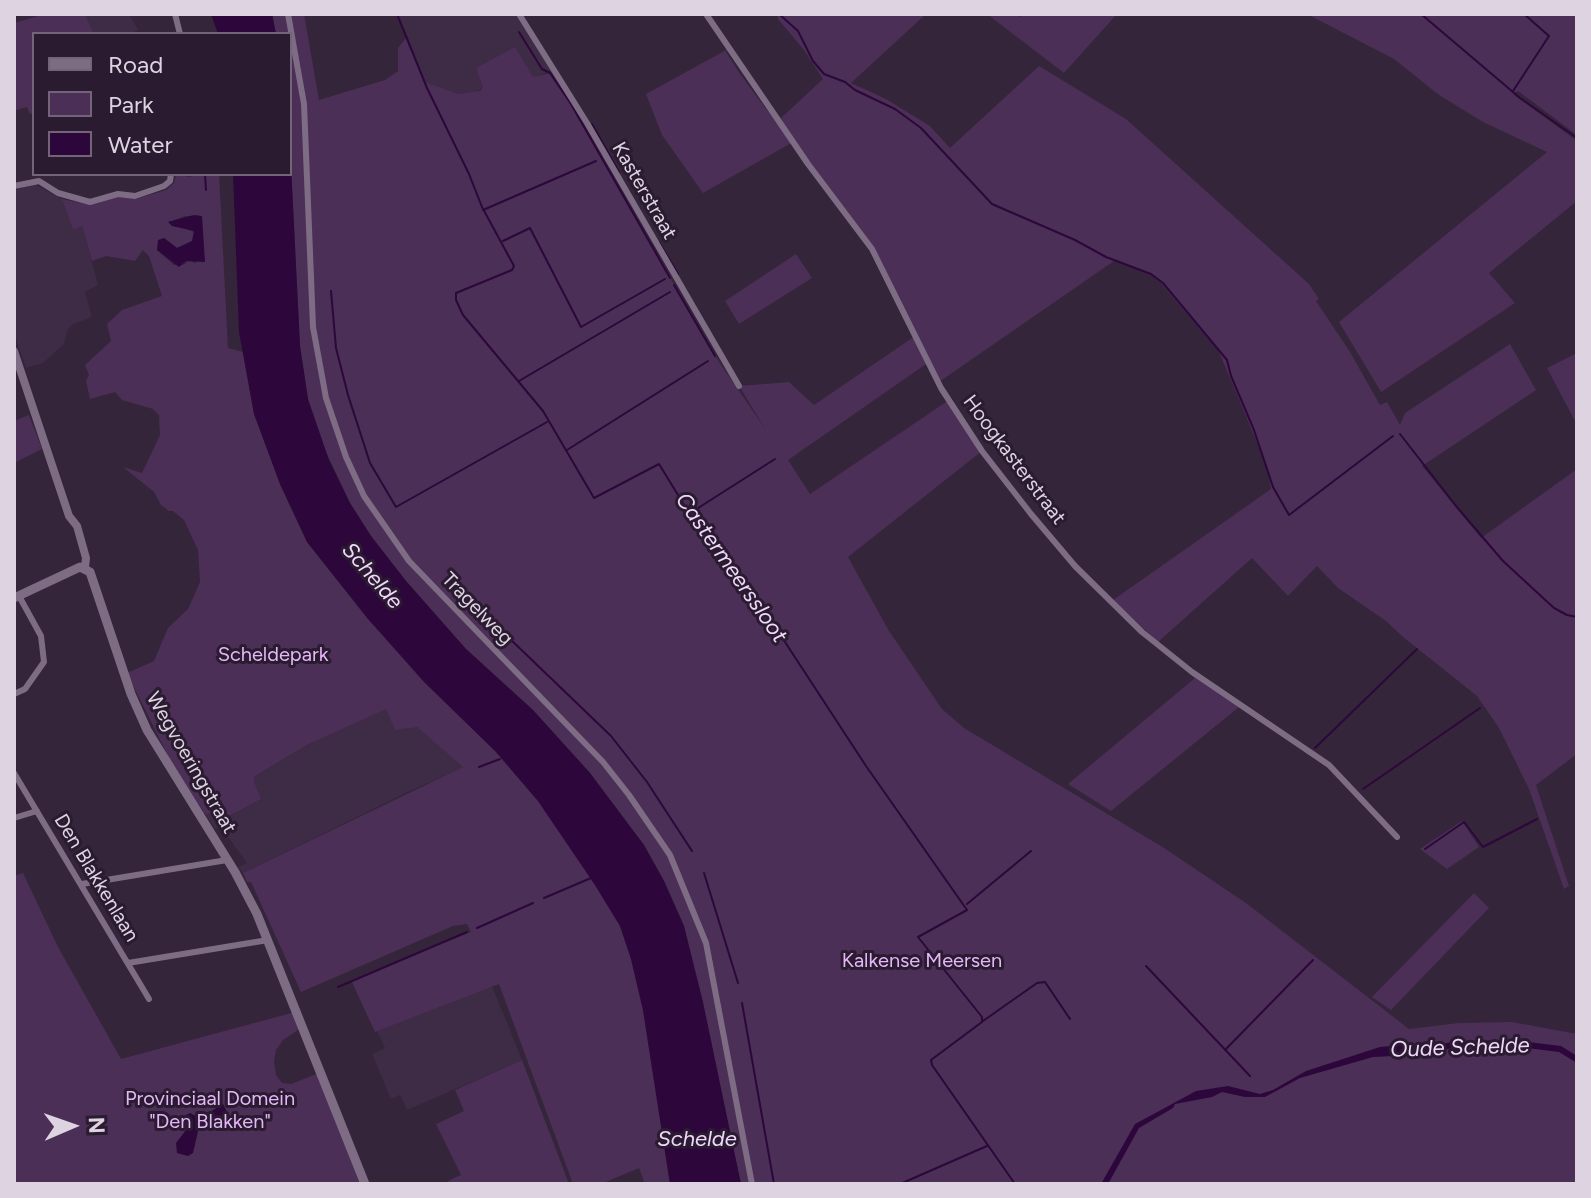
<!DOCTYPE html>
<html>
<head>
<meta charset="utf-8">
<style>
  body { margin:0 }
  #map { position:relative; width:1591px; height:1198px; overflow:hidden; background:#34253a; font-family:Figtree,sans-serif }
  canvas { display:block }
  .frame { position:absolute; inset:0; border:16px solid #ddd3e1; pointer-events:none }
  .legend { position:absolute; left:32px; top:32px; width:260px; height:144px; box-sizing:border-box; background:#2a1b30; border:2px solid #726577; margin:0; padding:10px 14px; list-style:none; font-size:24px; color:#ddd3e1 }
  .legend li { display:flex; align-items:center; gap:16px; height:40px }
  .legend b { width:40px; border:2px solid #726577 }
  .north { position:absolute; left:32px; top:1086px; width:80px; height:80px; -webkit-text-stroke:6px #2a1b30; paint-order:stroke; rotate:88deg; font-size:22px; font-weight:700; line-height:32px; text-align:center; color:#ddd3e1 }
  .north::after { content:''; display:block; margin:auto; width:28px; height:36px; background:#ddd3e1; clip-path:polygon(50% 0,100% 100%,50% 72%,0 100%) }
</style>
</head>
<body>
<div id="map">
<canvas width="1591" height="1198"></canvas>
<div class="frame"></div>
<ul class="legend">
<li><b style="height:10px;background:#7e6c85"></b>Road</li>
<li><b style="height:22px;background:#4b2f57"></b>Park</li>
<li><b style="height:22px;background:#2d073b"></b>Water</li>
</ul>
<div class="north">N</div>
</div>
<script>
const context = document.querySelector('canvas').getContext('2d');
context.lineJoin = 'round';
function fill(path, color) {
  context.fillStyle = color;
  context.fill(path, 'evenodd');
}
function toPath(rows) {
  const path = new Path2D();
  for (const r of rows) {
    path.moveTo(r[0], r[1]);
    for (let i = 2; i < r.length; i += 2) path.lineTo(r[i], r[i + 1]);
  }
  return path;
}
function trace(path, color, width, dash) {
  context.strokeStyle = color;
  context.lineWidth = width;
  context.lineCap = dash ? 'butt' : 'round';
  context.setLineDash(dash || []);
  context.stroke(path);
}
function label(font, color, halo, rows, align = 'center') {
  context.font = font + ' Figtree,sans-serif';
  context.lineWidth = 6;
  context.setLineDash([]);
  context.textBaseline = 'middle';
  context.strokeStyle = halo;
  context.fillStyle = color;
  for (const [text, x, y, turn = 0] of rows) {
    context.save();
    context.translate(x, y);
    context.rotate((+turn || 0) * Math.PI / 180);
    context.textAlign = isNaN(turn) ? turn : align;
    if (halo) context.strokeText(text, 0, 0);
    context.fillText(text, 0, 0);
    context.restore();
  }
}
fill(toPath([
  [85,14,129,14,138,30,131,34,94,34],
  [398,14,519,14,554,69,533,78,483,87,476,93,459,94,450,91,425,82],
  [34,184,62,199,73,229,82,225,98,285,85,292,92,317,73,324,68,329,64,344,43,363,26,368,14,333,14,190],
  [386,708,417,727,464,767,410,791,243,873,238,867,247,863,220,826,215,829,206,815,216,809,223,820,260,799,254,782,255,776,307,745],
  [492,986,522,1060,407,1110,400,1095,391,1099,372,1054,385,1048,377,1031]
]), '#3e2b46');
fill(toPath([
  [45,14,85,14,94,34,34,34,34,113,30,114,27,107,16,110,14,104,14,23],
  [272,14,304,14,319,100,385,80,398,71,398,48,406,38,425,82,459,94,480,91,483,87,476,68,515,47,533,77,550,73,571,104,715,356,766,430,739,386,789,382,814,405,915,336,879,262,793,142,703,193,662,135,646,94,728,49,726,52,740,74,766,109,790,137,781,118,823,79,804,50,778,19,778,14,926,14,851,83,886,99,930,126,950,148,1039,66,1126,119,1309,284,1319,299,1316,301,1350,352,1380,405,1387,402,1400,425,1405,413,1510,344,1536,390,1422,466,1481,538,1577,469,1577,754,1536,785,1569,886,1564,889,1529,789,1499,728,1477,696,1403,637,1386,621,1338,588,1317,566,1288,596,1252,558,1158,642,1113,600,1271,489,1267,466,1219,352,1160,282,1149,273,1114,261,939,382,929,362,788,460,810,494,949,400,982,451,848,557,889,631,942,709,964,728,1164,848,1246,903,1409,1029,1459,1023,1512,1022,1577,1034,1577,1184,741,1184,684,926,664,881,644,845,590,773,533,710,466,649,406,581,371,536,350,503,317,433,308,399,300,346,290,146,290,34,276,34],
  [987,14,1016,14,1020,17,1024,14,1117,14,1064,73],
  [1307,14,1577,14,1577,135,1518,91,1513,94,1577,141,1577,201,1489,273,1515,303,1381,392,1339,322,1547,152,1483,122,1439,95,1394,59],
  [192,174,219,174,228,348,243,352,254,414,280,484,307,542,368,619,496,752,538,801,595,885,620,926,631,959,643,1010,670,1184,645,1184,639,1168,601,1184,573,1184,499,984,375,1032,351,980,471,932,467,924,453,926,301,992,251,882,247,882,243,873,463,767,417,727,395,730,386,709,307,745,255,776,254,782,261,799,222,820,216,810,206,815,175,770,127,673,154,661,168,628,188,609,200,582,198,550,184,520,173,511,169,511,161,505,154,492,123,467,142,473,160,435,159,415,153,409,122,400,115,392,90,399,86,381,89,375,85,365,111,341,107,324,122,310,162,296,149,256,143,250,135,261,106,256,92,261,82,226,73,230,62,199,91,205,119,197,136,199,166,190,174,183,176,175,191,177],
  [185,216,202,216,196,263,189,261,183,265,174,265,157,250,164,238,177,248,192,241,194,232,169,222],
  [796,254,812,278,739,324,725,301],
  [1577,353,1577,425,1547,368],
  [29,415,42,449,14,463,14,421],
  [1195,678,1239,707,1111,811,1068,784],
  [1462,821,1479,847,1447,869,1420,849],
  [23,873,58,947,121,1059,295,1012,298,1030,283,1040,276,1050,274,1061,276,1075,282,1083,291,1084,319,1073,360,1184,14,1184,14,876],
  [1474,893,1489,908,1391,1010,1372,997],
  [522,1060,569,1184,450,1184,448,1181,461,1175,436,1124,464,1111,455,1090]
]), '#4b2f57');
fill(toPath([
  [211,14,272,14,276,34,218,34],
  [290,146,300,346,308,399,329,460,350,503,371,536,406,581,466,649,533,710,590,773,644,845,664,881,684,926,703,1002,741,1184,670,1184,643,1010,631,959,620,926,595,885,538,801,496,752,424,682,368,619,307,542,280,484,254,414,239,332,233,174,290,174],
  [194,215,202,216,205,262,186,261,179,267,157,250,158,240,164,238,177,248,192,241,194,231,172,226,168,222],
  [1511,1040,1561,1046,1577,1056,1577,1063,1559,1052,1511,1046,1459,1047,1415,1055,1373,1057,1300,1078,1265,1097,1245,1097,1222,1092,1212,1097,1175,1104,1173,1108,1139,1128,1108,1184,1101,1184,1135,1124,1196,1091,1228,1086,1260,1094,1273,1090,1306,1071,1380,1047,1413,1044,1416,1049,1458,1041],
  [223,1104,227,1112,223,1120,218,1121,209,1118,199,1127,193,1153,188,1156,177,1153,176,1143,186,1130,186,1115,190,1113,200,1118]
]), '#2d073b');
trace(toPath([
  [397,14,427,88,469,174,482,207,514,266,512,270,456,293,456,300,463,315,543,411,594,498,659,464,697,526,705,533,729,570,770,619,866,766,967,910,918,937,982,1017,982,1022,931,1060,932,1065,1015,1184],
  [779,14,798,31,813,61,824,74,845,82,855,90,895,109,921,128,992,204,1075,240,1106,257,1151,274,1163,283,1227,360,1231,376,1254,430,1273,487,1289,515,1393,436],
  [1421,14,1520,98,1577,138],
  [519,32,542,69,550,73,571,104,670,278],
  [1513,91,1549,36,1524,14],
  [592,124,619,172],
  [205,174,206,190],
  [483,210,596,161],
  [503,241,530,228,581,327,665,279],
  [659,242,678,274],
  [674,285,715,356],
  [331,291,336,348,348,395,370,463,396,507,547,422],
  [519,381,670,292],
  [1400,434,1456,506,1503,561,1554,608,1567,615,1577,617],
  [567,450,708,361],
  [695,510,775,459],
  [508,637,611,736,647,782,692,851],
  [1315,748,1417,649],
  [479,767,500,759],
  [1363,789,1480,708],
  [1425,849,1464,822,1483,847,1537,819],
  [704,873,738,983],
  [544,898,591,878],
  [967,904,1031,851],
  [477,928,533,903],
  [1146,966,1250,1076],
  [338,987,467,932],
  [742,1003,774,1184],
  [983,1021,1037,983,1045,982,1070,1019],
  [1225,1050,1313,960],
  [900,1184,987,1146]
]), '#2d073b', 2);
trace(toPath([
  [175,14,180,34],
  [288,14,304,104,313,327,326,398,346,457,364,496,409,561,603,762,629,795,670,855,706,943,752,1184],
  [519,14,587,123,739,386],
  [706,14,808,164,872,249,941,388,982,451,1031,514,1075,566,1142,632,1192,672,1329,765,1397,837],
  [14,186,39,181,58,193,90,202,118,194,135,196,164,186,170,181,171,174],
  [14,694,25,689,44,662,41,636,19,596],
  [14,773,149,999],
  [14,818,37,811],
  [82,884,227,860],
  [128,963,268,940]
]), '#7e6c85', 6);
trace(toPath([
  [14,351,69,516,77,526,86,558,85,567]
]), '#7e6c85', 8);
trace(toPath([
  [14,598,80,567,90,572,131,694,147,730,235,872,257,914,365,1184]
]), '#7e6c85', 9);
label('20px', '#ddd3e1', '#2a1b30', [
  ["Kasterstraat",644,191,60],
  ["Hoogkasterstraat",1014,460,53],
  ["Tragelweg",477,609,46],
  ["Wegvoeringstraat",191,763,60],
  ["Den Blakkenlaan",96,878,59]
]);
label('20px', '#e5b7f8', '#2a1b30', [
  ["Scheldepark",273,655],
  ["Kalkense Meersen",922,961],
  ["Provinciaal Domein",210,1099],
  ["\"Den Blakken\"",210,1122]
]);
label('italic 22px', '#efd8f9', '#2a1b30', [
  ["Castermeerssloot",731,568,55],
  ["Schelde",372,576,49],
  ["Oude Schelde",1460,1048,-2],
  ["Schelde",697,1140]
]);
</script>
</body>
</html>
